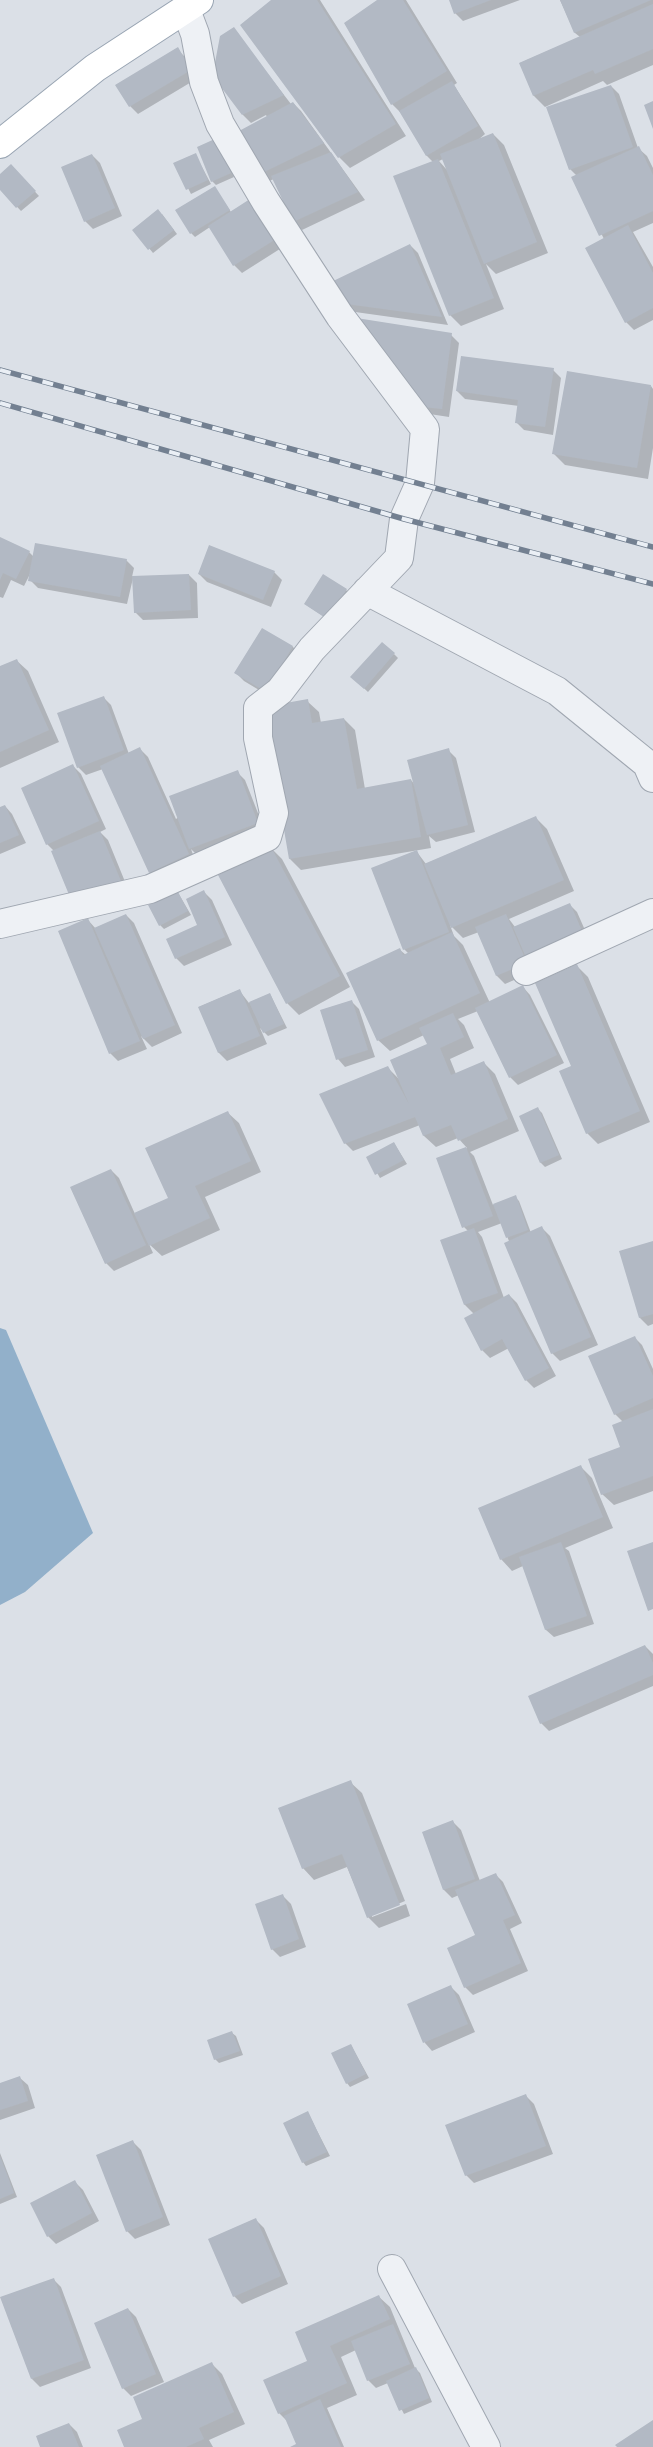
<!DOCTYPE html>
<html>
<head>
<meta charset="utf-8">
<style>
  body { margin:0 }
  canvas { display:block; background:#dbe0e7 }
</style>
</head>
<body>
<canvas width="653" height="2447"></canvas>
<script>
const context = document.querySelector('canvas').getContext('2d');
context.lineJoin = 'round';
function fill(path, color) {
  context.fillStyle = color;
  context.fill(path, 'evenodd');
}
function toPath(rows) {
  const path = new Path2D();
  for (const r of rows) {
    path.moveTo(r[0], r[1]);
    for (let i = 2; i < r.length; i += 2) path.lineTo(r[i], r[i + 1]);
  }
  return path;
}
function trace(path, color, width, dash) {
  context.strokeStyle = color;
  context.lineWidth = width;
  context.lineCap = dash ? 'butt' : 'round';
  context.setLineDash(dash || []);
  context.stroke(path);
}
fill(toPath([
  [0,1328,6,1330,93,1533,25,1592,0,1605]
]), '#92b0ca');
fill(toPath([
  [273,0,320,0,406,136,350,168,339,157],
  [380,0,406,0,457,83,454,85,485,134,477,141,493,134,504,145,548,253,496,274,486,264,504,309,461,326,450,315,433,162,427,156,403,115,392,104],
  [443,159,447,170,439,161],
  [450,0,520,0,463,21,455,13],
  [560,0,653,0,653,65,607,85,603,81,545,107,534,96,520,63,580,37,575,33],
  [233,29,291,104,293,103,301,111,365,200,302,230,294,222,274,179,269,181,261,173,267,117,266,115,251,123,243,115],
  [177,49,185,57,198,78,138,114,130,106],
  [611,86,619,94,638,148,647,156,653,168,653,223,633,232,653,267,653,320,634,330,626,322,604,239,573,178,577,176,570,169],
  [220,144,234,177,216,185,210,179],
  [195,154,211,184,191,194,175,163],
  [92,155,100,163,122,216,93,229,85,221],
  [11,166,39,196,21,211,0,189,0,176],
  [215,188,231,212,250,200,283,247,242,273,234,265,210,227,195,237,191,233],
  [162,214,177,234,153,253,134,230],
  [410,245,418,253,448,325,348,311,340,303],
  [451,335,459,343,449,417,423,413],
  [553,370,561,378,553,435,524,430,516,422,519,406,465,399,457,391],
  [651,386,653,389,653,448,648,479,565,465,554,454],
  [0,538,29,552,34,557,126,560,134,568,132,577,189,575,197,583,198,618,143,620,135,612,133,578,127,604,38,588,30,580,30,574,24,586,11,580,3,598,0,597],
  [274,572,282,580,271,607,207,582,199,574],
  [346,590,350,594,332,622,305,604],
  [263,630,293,647,300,655,274,699,244,681,236,673],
  [394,654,398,658,368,692,352,677],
  [16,660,28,671,59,742,0,768,0,668],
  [103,697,111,705,129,754,140,749,148,757,176,819,237,772,245,780,265,831,198,856,191,849,196,863,158,880,150,873,103,769,86,775,78,767],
  [307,701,319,712,321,723,344,719,355,730,365,789,411,780,415,785,448,750,456,758,475,832,436,842,429,836,431,848,301,870,290,859],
  [73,766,81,774,106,829,100,832,108,840,128,889,54,851,47,844],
  [5,806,12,814,26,843,0,854,0,808],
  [536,818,547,829,574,891,509,919,515,927,569,904,577,912,592,946,505,984,497,976,479,932,463,938,450,925,454,936,463,945,490,1003,523,987,530,995,564,1063,518,1085,510,1077,478,1011,458,1019,464,1025,474,1048,450,1059,456,1074,483,1062,495,1074,519,1131,470,1152,474,1156,493,1205,515,1197,519,1201,531,1233,542,1228,550,1236,598,1345,560,1361,552,1353,502,1223,478,1232,482,1237,504,1298,509,1295,517,1303,556,1376,534,1388,526,1380,509,1348,490,1358,482,1350,474,1314,465,1305,441,1241,468,1231,464,1227,438,1159,467,1148,458,1138,436,1147,424,1136,420,1125,353,1151,345,1143,388,1068,400,1080,428,1044,424,1035,390,1051,378,1040,400,950,406,955,409,954,404,949,417,852,426,864],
  [271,848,282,859,350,987,299,1015,287,1003,220,875],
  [177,891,191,915,164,929,160,925],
  [204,892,212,900,232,945,184,966,176,958,199,925],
  [126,915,134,923,182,1033,152,1047,141,1036,147,1049,118,1061,110,1053,88,920,96,929],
  [577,966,588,977,650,1122,598,1144,587,1133,572,1066],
  [239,990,249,1003,270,994,287,1028,268,1036,260,1028,267,1044,227,1061,219,1053,199,1007],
  [351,1001,359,1009,375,1057,345,1067,338,1059],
  [538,1109,542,1113,562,1159,545,1167,541,1163,521,1116],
  [227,1112,239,1123,261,1172,205,1197,220,1230,162,1256,149,1244,153,1253,114,1271,106,1263,111,1170,119,1178,135,1214,169,1199],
  [394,1143,407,1164,380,1178,368,1157],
  [653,1243,653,1324,648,1326,640,1318,620,1252],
  [634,1337,642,1345,653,1369,653,1491,614,1505,602,1494,621,1448,623,1422,615,1414],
  [580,1466,592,1478,613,1528,565,1548,569,1551,594,1624,554,1637,546,1630,523,1566,512,1571,501,1559],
  [645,1646,653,1654,653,1686,549,1731,541,1723],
  [350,1782,362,1793,405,1901,372,1915,372,1917,406,1904,410,1916,379,1928,368,1917,347,1867,314,1880,303,1868],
  [453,1822,461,1830,480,1881,495,1874,503,1882,522,1923,510,1929,528,1971,473,1995,465,1987,477,1936,459,1895,452,1898,444,1890,423,1833],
  [283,1896,291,1904,306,1947,280,1957,272,1949],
  [451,1987,459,1995,475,2032,432,2051,425,2043,408,2005],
  [232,2033,236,2036,243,2055,219,2063,215,2059],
  [351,2045,369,2078,350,2087,347,2083],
  [20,2078,28,2085,35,2108,0,2120,0,2084],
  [526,2096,534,2104,553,2154,474,2183,466,2175],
  [308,2113,330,2156,306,2166,303,2162],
  [133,2142,141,2150,170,2225,135,2239,127,2231],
  [0,2153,17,2197,0,2204],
  [75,2182,83,2190,99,2221,56,2244,48,2236],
  [256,2220,264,2228,288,2284,242,2304,234,2296],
  [53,2279,61,2287,91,2368,40,2387,32,2379],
  [378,2296,390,2307,415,2368,420,2373,432,2402,404,2414,388,2383,376,2388,368,2380,356,2350,341,2357,357,2395,327,2408,344,2447,293,2447,298,2445,287,2421,279,2413,309,2361],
  [128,2309,136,2317,164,2382,131,2396,123,2388],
  [211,2363,222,2374,245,2424,209,2440,213,2447,126,2447,144,2419],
  [69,2424,77,2432,83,2447,42,2447]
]), '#0003');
fill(toPath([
  [271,0,317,0,396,124,338,158,240,25],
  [377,0,403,0,447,71,391,105,344,23],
  [449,0,491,0,454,14],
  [560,0,651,0,574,33],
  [653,4,653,49,595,74,593,70,533,96,519,63],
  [234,27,284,95,242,115,218,83,214,68,220,36],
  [178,47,191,70,129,107,115,85],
  [452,81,478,126,426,156,399,111],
  [611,85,633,147,569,170,546,107],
  [653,101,653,129,644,105],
  [293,102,324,143,260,174,239,131],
  [493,133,537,242,484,264,440,154],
  [217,138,231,173,211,182,197,147],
  [639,146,653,175,653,211,599,236,571,177],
  [331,152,358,192,293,222,271,176],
  [196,153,208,180,186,190,173,163],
  [92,154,115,208,84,222,61,167],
  [438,159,494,298,449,316,393,176],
  [11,164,36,191,16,208,0,190,0,174],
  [215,186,230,210,190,234,175,210],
  [250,199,276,239,233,266,208,226],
  [158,209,174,230,148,250,132,230],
  [628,225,653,273,653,308,625,323,585,248],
  [410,244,442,317,339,303,329,283],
  [350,317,452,333,442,409,413,406],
  [461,356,554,368,545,427,515,423,518,400,456,391],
  [567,371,651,385,637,468,552,454],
  [0,537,30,551,16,579,3,573,0,580],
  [35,543,127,559,120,597,28,581],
  [209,545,275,571,263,600,198,574],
  [189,574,191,610,134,613,132,576],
  [323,574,347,589,327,619,304,604],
  [262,628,293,646,266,692,234,673],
  [382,642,395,653,364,689,350,677],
  [17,659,49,730,0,752,0,666],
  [104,696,124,750,77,768,57,713],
  [308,699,312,723,344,718,357,789,411,779,421,837,289,859,263,707],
  [140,747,189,854,149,873,100,766],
  [449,748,468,825,427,835,407,760],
  [73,764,99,821,46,845,21,788],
  [238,770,258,823,189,849,169,796],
  [5,805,19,835,0,843,0,807],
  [536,816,564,880,451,928,424,864],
  [100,831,121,881,72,902,51,851],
  [271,847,340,976,286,1004,218,875],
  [417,850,449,932,403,950,371,868],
  [177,890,188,911,159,926,148,905],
  [204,890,225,937,175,959,166,939,197,925,186,899],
  [570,903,585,938,528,962,513,927],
  [126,914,175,1025,143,1039,94,928],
  [506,914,527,963,496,976,475,927],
  [88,918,140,1041,109,1054,58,931],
  [452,932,480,993,377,1041,346,973,400,948,403,955],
  [577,964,640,1111,586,1134,559,1071,571,1066,535,983],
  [523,985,557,1055,509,1078,475,1008],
  [240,989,260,1036,218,1053,198,1007],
  [270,993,284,1024,263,1033,249,1002],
  [352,1000,368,1050,336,1060,320,1010],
  [453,1013,464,1037,440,1048,451,1075,484,1061,508,1119,458,1141,451,1125,423,1136,415,1117,344,1144,319,1094,388,1066,409,1104,390,1060,427,1044,419,1028],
  [538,1107,559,1155,540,1163,519,1116],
  [228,1111,251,1161,195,1186,210,1218,149,1246,134,1213,168,1198,145,1148],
  [394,1142,404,1160,375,1175,366,1157],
  [466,1147,493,1216,462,1228,436,1158],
  [111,1169,146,1245,105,1264,70,1187],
  [516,1195,528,1230,506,1238,493,1204],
  [542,1226,591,1337,551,1354,504,1243],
  [474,1228,498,1293,464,1305,440,1240],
  [653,1241,653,1314,639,1318,619,1251],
  [509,1294,549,1368,525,1381,502,1339,481,1351,464,1318],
  [635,1336,653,1376,653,1398,614,1415,588,1356],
  [653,1409,653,1476,601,1495,588,1459,620,1447,612,1425],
  [581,1465,603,1517,500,1560,478,1508],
  [561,1542,587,1616,545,1630,519,1557],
  [653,1542,653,1609,648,1611,627,1551],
  [645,1645,653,1663,653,1675,540,1724,528,1696],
  [351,1780,400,1905,367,1918,342,1854,302,1869,278,1808],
  [453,1820,475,1879,443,1890,422,1832],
  [496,1873,515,1915,503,1920,521,1963,464,1988,447,1948,475,1935,455,1890],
  [283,1894,299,1939,271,1950,255,1904],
  [451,1985,468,2024,423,2043,407,2004],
  [232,2031,240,2051,214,2060,207,2040],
  [351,2044,366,2074,346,2084,331,2053],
  [20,2076,28,2101,0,2110,0,2083],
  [526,2094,546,2146,465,2176,445,2125],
  [308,2111,327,2152,302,2163,283,2123],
  [133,2140,163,2217,126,2232,96,2155],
  [0,2156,14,2193,0,2199],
  [75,2180,92,2213,47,2237,30,2203],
  [256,2218,281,2276,233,2297,208,2239],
  [54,2278,84,2360,31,2379,0,2297],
  [379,2295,390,2319,330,2346,347,2383,278,2414,263,2380,307,2361,295,2332],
  [128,2308,156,2374,122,2389,94,2323],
  [393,2324,410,2364,367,2381,351,2341],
  [212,2362,234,2412,199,2428,204,2439,186,2447,124,2447,117,2430,142,2419,133,2397],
  [416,2367,429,2398,399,2411,386,2381],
  [320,2399,341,2447,290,2447,296,2444,284,2416],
  [653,2420,653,2447,617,2447,615,2445],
  [69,2423,79,2447,40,2447,36,2436]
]), '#b2b9c4');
const minor = toPath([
  [367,591,557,691,647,764,653,778],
  [0,924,150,889,267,837,274,813,258,738,258,708,280,691,312,649,399,558,404,519,420,483,425,429,340,316,266,202,220,124,204,82,195,34,186,10],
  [526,971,653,913],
  [392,2269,486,2447]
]);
const major = toPath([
  [0,144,95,68,199,0]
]);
trace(minor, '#a0a7b1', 30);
trace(major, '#99a5b3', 30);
trace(minor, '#eef1f5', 28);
trace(major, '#fff', 28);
const rail = toPath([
  [0,370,653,547],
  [0,403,404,519,653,584]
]);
trace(rail, '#738091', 5.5);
trace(rail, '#eaeff5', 4, [11]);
</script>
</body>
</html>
